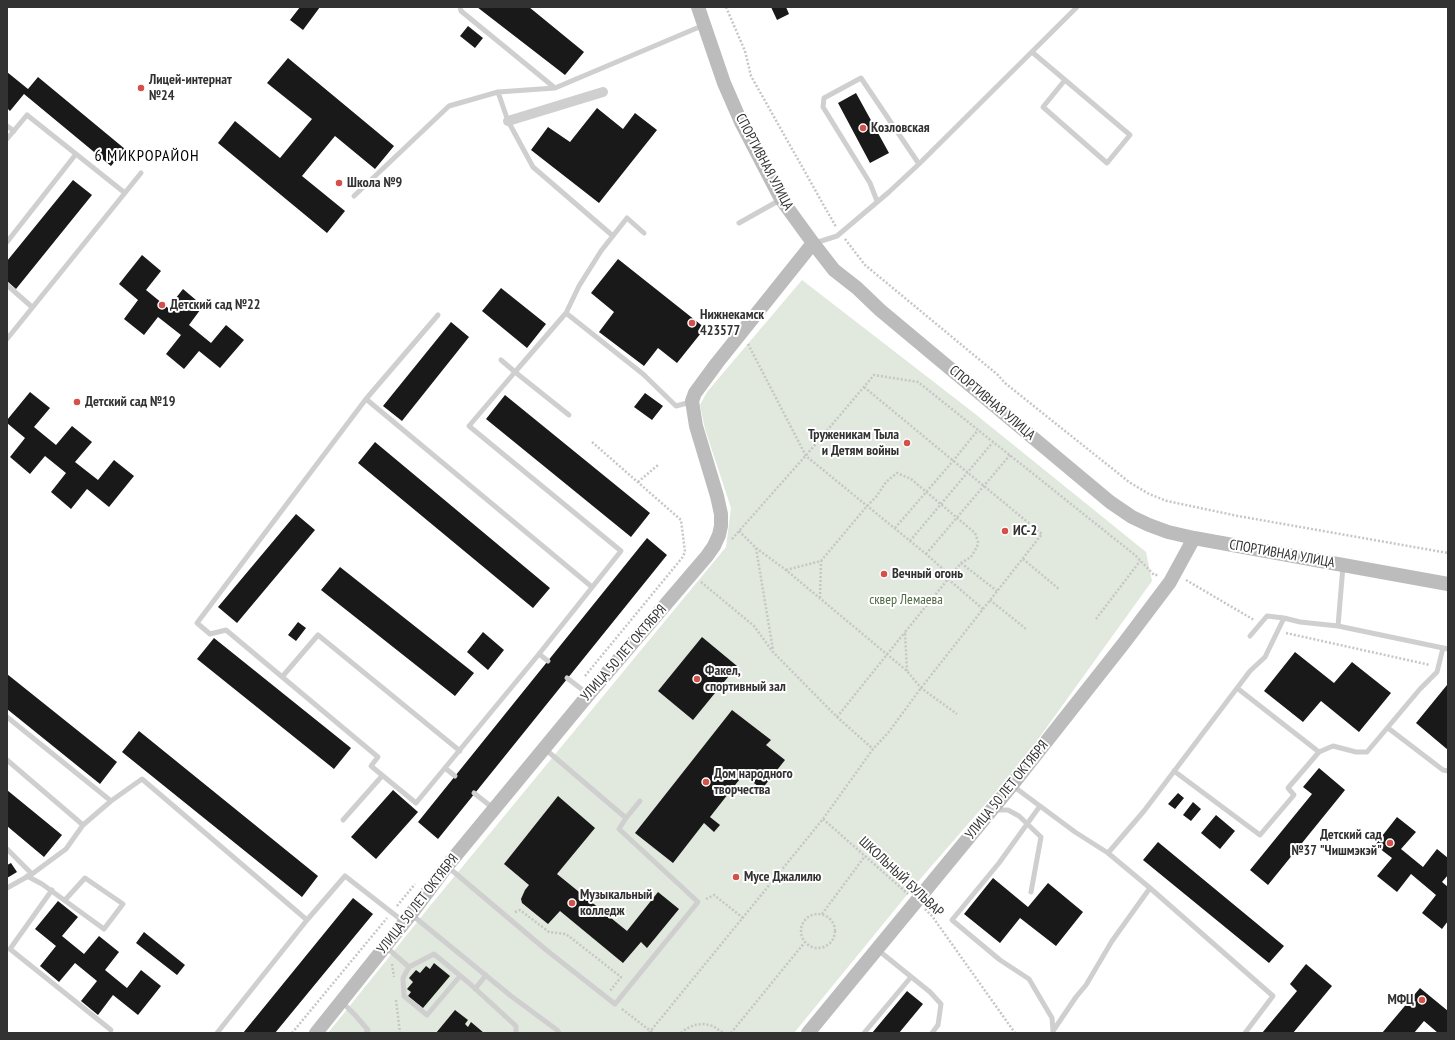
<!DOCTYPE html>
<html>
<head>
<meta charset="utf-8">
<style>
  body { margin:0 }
  #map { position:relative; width:1455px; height:1040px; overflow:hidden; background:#fff; font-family:"PT Sans Narrow",sans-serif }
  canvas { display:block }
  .frame { position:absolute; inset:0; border:8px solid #323232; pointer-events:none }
</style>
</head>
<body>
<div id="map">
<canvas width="1455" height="1040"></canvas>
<div class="frame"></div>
</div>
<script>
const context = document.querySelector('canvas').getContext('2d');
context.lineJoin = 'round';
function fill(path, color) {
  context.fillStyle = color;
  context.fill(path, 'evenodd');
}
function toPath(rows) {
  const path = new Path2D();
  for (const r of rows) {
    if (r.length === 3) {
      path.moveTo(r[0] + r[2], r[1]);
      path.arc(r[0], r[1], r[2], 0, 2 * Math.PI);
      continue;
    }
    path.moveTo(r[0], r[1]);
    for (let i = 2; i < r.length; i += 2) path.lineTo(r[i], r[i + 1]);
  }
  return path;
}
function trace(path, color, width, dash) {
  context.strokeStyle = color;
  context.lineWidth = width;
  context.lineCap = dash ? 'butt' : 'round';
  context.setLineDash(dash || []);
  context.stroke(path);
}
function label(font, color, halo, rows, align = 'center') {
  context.font = font + ' "PT Sans Narrow",sans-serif';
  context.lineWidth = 4;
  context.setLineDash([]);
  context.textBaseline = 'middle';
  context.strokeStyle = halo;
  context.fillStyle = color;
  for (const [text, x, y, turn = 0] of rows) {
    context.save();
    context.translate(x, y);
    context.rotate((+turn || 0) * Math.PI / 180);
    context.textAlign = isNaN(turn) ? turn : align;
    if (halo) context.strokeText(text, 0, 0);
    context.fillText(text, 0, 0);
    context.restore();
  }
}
fill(toPath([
  [802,280,974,413,1146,552,1152,581,1021,763,915,885,794,1033,328,1033,430,906,726,547,731,508,705,429,700,405,707,392]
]), '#e1e8dd');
fill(toPath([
  [300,7,320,7,303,30,290,20],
  [477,7,529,7,584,52,565,75],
  [771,7,786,7,789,14,777,20],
  [468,26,483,38,475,48,460,36],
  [288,58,394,146,375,169,335,136,302,176,345,211,327,233,218,143,235,121,280,158,312,119,267,83],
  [7,72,28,89,38,77,125,149,111,166,24,94,10,111,7,108],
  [856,93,889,153,870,163,838,103],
  [597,108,623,129,635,113,657,130,599,203,531,150,548,127,570,142],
  [73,180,92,195,16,289,7,281,7,261],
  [142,255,161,271,146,290,168,308,183,289,203,306,189,325,211,343,226,325,244,340,220,368,199,351,184,369,166,354,181,335,158,317,144,335,124,319,138,300,119,284],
  [618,259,705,328,677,363,658,348,644,366,599,332,614,312,591,293],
  [501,288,546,324,527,348,482,311],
  [451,322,469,337,402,421,383,406],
  [30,392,50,408,34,427,56,445,72,426,92,442,75,462,98,480,114,460,134,476,109,507,87,489,71,509,51,492,66,473,45,456,30,474,10,457,25,438,7,423,7,420],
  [645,393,663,406,652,420,634,407],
  [505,395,650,513,631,537,486,419],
  [375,442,550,588,533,608,358,463],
  [296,514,315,530,237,623,218,607],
  [647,538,667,555,438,839,418,822],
  [340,567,474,673,455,696,321,590],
  [298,622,306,628,296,641,288,635],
  [483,632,504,650,488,670,467,652],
  [702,637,737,666,693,720,658,691],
  [214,638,351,748,334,769,197,659],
  [1295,652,1334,683,1352,662,1391,693,1359,732,1321,701,1303,722,1264,691],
  [7,674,117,762,100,784,7,709],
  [1447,685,1448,686,1448,750,1416,723],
  [732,710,771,740,766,745,785,760,762,789,743,775,710,817,720,825,714,832,704,823,673,863,635,833],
  [139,731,318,876,302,897,122,752],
  [1319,768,1345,790,1268,885,1250,870,1312,794,1303,787],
  [7,790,62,835,44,857,7,826],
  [393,790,418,812,376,859,351,837],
  [1178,793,1184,798,1175,809,1168,804],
  [558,796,595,828,557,874,627,931,658,892,679,909,647,948,641,942,623,963,560,911,548,924,522,903,521,899,525,890,529,885,504,864],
  [1193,802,1201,809,1191,821,1183,815],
  [1216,815,1235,831,1220,849,1201,833],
  [1397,817,1416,832,1401,849,1423,867,1437,849,1448,858,1448,875,1442,882,1448,887,1448,921,1442,929,1422,913,1436,895,1411,874,1397,892,1377,876,1392,858,1375,845],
  [1158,842,1284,946,1269,963,1143,860],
  [11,863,17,872,7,878,7,865],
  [993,878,1028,907,1048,883,1083,912,1056,946,1020,918,1000,943,964,914],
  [353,898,373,914,275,1033,243,1033],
  [58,901,78,917,62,936,84,954,99,936,119,952,105,970,127,988,141,970,161,986,138,1015,113,995,98,1015,81,1001,97,981,75,963,59,982,40,966,56,946,35,929],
  [144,932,185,965,177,975,136,943],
  [434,963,450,976,423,1008,408,996,411,992,407,989,413,982,409,978,416,970,420,973,426,966,430,969],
  [1306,964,1332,986,1293,1033,1262,1033,1297,991,1290,984],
  [1420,988,1448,1011,1448,1033,1438,1033,1424,1021,1414,1033,1382,1033],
  [907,991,923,1004,899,1033,872,1033],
  [455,1010,468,1020,465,1024,468,1027,471,1022,484,1033,436,1033]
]), '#191919');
trace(toPath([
  [726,7,745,51,751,76,836,227],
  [845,239,865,265,998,375,1005,383,1129,482,1149,494,1167,501,1238,516,1448,553],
  [748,344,806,456,926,554,951,576],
  [638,482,658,465],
  [895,528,953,461,978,430],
  [739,531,756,548,786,570,907,671,921,688,957,714],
  [732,539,808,453,874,375,918,382,1135,555,1154,575,1159,575],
  [910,541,993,442],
  [756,548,773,650],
  [926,554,1010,455],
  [1023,559,1059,589],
  [961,563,997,591],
  [786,570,821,561,867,506,876,497,886,482,897,473,911,479,975,533,978,542,977,547,971,557,961,563,905,632,907,671],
  [948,579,983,609],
  [1186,580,1254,620],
  [701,582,754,626,773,652,837,717,873,749],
  [820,598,821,561],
  [990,600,1026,629],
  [1096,619,1140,561],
  [1286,633,1430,665],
  [585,676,682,558,685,552,681,520,592,442],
  [837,717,905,632],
  [823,819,908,894],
  [706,899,714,895,743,918],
  [397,906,415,884],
  [925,909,932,916,1015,1033],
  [515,912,520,910,549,932,566,934,621,977,610,991],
  [822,914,865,856],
  [818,931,17],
  [392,964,394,977],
  [396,1000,400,1033],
  [622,1009,653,1033],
  [292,1033,387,918],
  [649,1033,823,819,873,749,888,733,921,688,1042,534,864,387],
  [681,1033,686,1029,694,1025,704,1024,713,1026,723,1033],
  [731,1033,805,942]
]), '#c6c6c6', 2.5, [2, 2]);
trace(toPath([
  [460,7,461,11,555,88,704,25],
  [1032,52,1130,135,1107,163,1043,107,1065,80],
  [498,92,508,121,533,167,613,236],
  [7,126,14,131],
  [7,139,27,115,125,193],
  [354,196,449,106,498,92,555,88],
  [877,201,870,183,823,107,824,98,861,78,919,164],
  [739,223,780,200],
  [644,233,627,218,601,251,579,286,566,313,643,374,676,406,691,402],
  [7,242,76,154],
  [815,243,837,236,889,192,919,164,1077,7],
  [7,285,32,307],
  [438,315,366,399,197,623,210,634,226,630,378,757,371,766,416,803,539,654,621,551,469,426,515,372,569,415],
  [7,339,141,173],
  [501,360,515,372,566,313],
  [366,399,592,587],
  [1338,626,1343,566],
  [1250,636,1267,616,1284,618],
  [539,654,548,661],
  [282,677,318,635,460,751],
  [567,678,588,694],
  [1237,688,1319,752],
  [7,717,111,801],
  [1388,728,1443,770,1448,771],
  [545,749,626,818,640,801],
  [7,760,83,825],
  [445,768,455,776],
  [1174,771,1260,835,1294,795,1288,788,1319,752,1333,746,1356,752,1367,752,1420,689,1437,672,1443,648],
  [1013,786,1075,832,1108,853,1144,811,1250,671,1265,657,1284,618,1300,622,1338,626,1448,649],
  [474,793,493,808],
  [1040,806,999,863,952,920,1000,960,1029,979,1052,1018,1053,1031],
  [995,810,1008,810,1019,816,1041,837,1031,892],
  [343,820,382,776],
  [7,849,32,874],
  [1108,853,1150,888,1273,996,1245,1033],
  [448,867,545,949,615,1004,698,902,619,829,626,818],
  [27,876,42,884,104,929,123,904,85,878,65,900],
  [7,888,32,874,66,849,83,825,111,801,142,779,307,920,217,1033],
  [52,890,10,949,111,1030],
  [412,915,511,996,557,1030,559,1033],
  [307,920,345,876,404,922],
  [386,947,409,967,434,954,469,983,516,1026,516,1033],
  [878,950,930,992,941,1004,938,1025,932,1033],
  [409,967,403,978,404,996,427,1015,460,976],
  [475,989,486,975],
  [342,1002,355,1015,368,1030,366,1033],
  [1053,1031,1076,997,1086,985,1112,941,1150,888],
  [864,1033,911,977]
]), '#cfcfcf', 5);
trace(toPath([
  [508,121,603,92]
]), '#cfcfcf', 10);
trace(toPath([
  [698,7,724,83,741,122,781,199,813,243,834,270,857,288,880,310,1110,502,1132,517,1149,525,1168,532,1194,538,1448,584],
  [316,1033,411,914,447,866,589,694,707,556,714,546,719,535,721,526,721,514,717,496,696,426,692,401,695,393,717,363,813,243],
  [808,1033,1012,785,1124,643,1170,582,1194,538]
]), '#bcbcbc', 14);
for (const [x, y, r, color] of [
  [141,88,4,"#d3504b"],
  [863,128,4,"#d3504b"],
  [339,183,4,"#d3504b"],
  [162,305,4,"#d3504b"],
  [692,323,4,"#d3504b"],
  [77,402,4,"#d3504b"],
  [907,443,4,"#d3504b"],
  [1005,531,4,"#d3504b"],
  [884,574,4,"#d3504b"],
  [697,679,4,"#d3504b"],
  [706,782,4,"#d3504b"],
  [1390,843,4,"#d3504b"],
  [736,877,4,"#d3504b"],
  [572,903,4,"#d3504b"],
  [1422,1000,4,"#d3504b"]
]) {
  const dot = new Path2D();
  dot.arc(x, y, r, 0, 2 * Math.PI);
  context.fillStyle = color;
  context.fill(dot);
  trace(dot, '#fff', 1.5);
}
label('bold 14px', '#323232', '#fff', [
  ["Лицей-интернат",149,80],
  ["№24",149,96],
  ["Козловская",871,128],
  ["Школа №9",347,183],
  ["Детский сад №22",170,305],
  ["Нижнекамск",700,315],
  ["423577",700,331],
  ["Детский сад №19",85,402],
  ["Труженикам Тыла",899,435,"right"],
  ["и Детям войны",899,451,"right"],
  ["ИС-2",1013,531],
  ["Вечный огонь",892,574],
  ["Факел,",705,671],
  ["спортивный зал",705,687],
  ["Дом народного",714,774],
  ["творчества",714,790],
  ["Детский сад",1382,835,"right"],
  ["№37 \"Чишмэкэй\"",1382,851,"right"],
  ["Мусе Джалилю",744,877],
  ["Музыкальный",580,895],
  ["колледж",580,911],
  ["МФЦ",1414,1000,"right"]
], 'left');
label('14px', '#323232', '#fff', [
  ["СПОРТИВНАЯ УЛИЦА",764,162,62],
  ["СПОРТИВНАЯ УЛИЦА",992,403,40],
  ["СПОРТИВНАЯ УЛИЦА",1282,554,10],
  ["УЛИЦА 50 ЛЕТ ОКТЯБРЯ",624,653,-49],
  ["УЛИЦА 50 ЛЕТ ОКТЯБРЯ",1007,790,-51],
  ["ШКОЛЬНЫЙ БУЛЬВАР",901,877,43],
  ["УЛИЦА 50 ЛЕТ ОКТЯБРЯ",418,904,-52]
]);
label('14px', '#516a44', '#fff', [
  ["сквер Лемаева",906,600]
]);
context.letterSpacing = '1px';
label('16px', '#000', '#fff', [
  ["6 МИКРОРАЙОН",147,156]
]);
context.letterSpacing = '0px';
</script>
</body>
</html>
